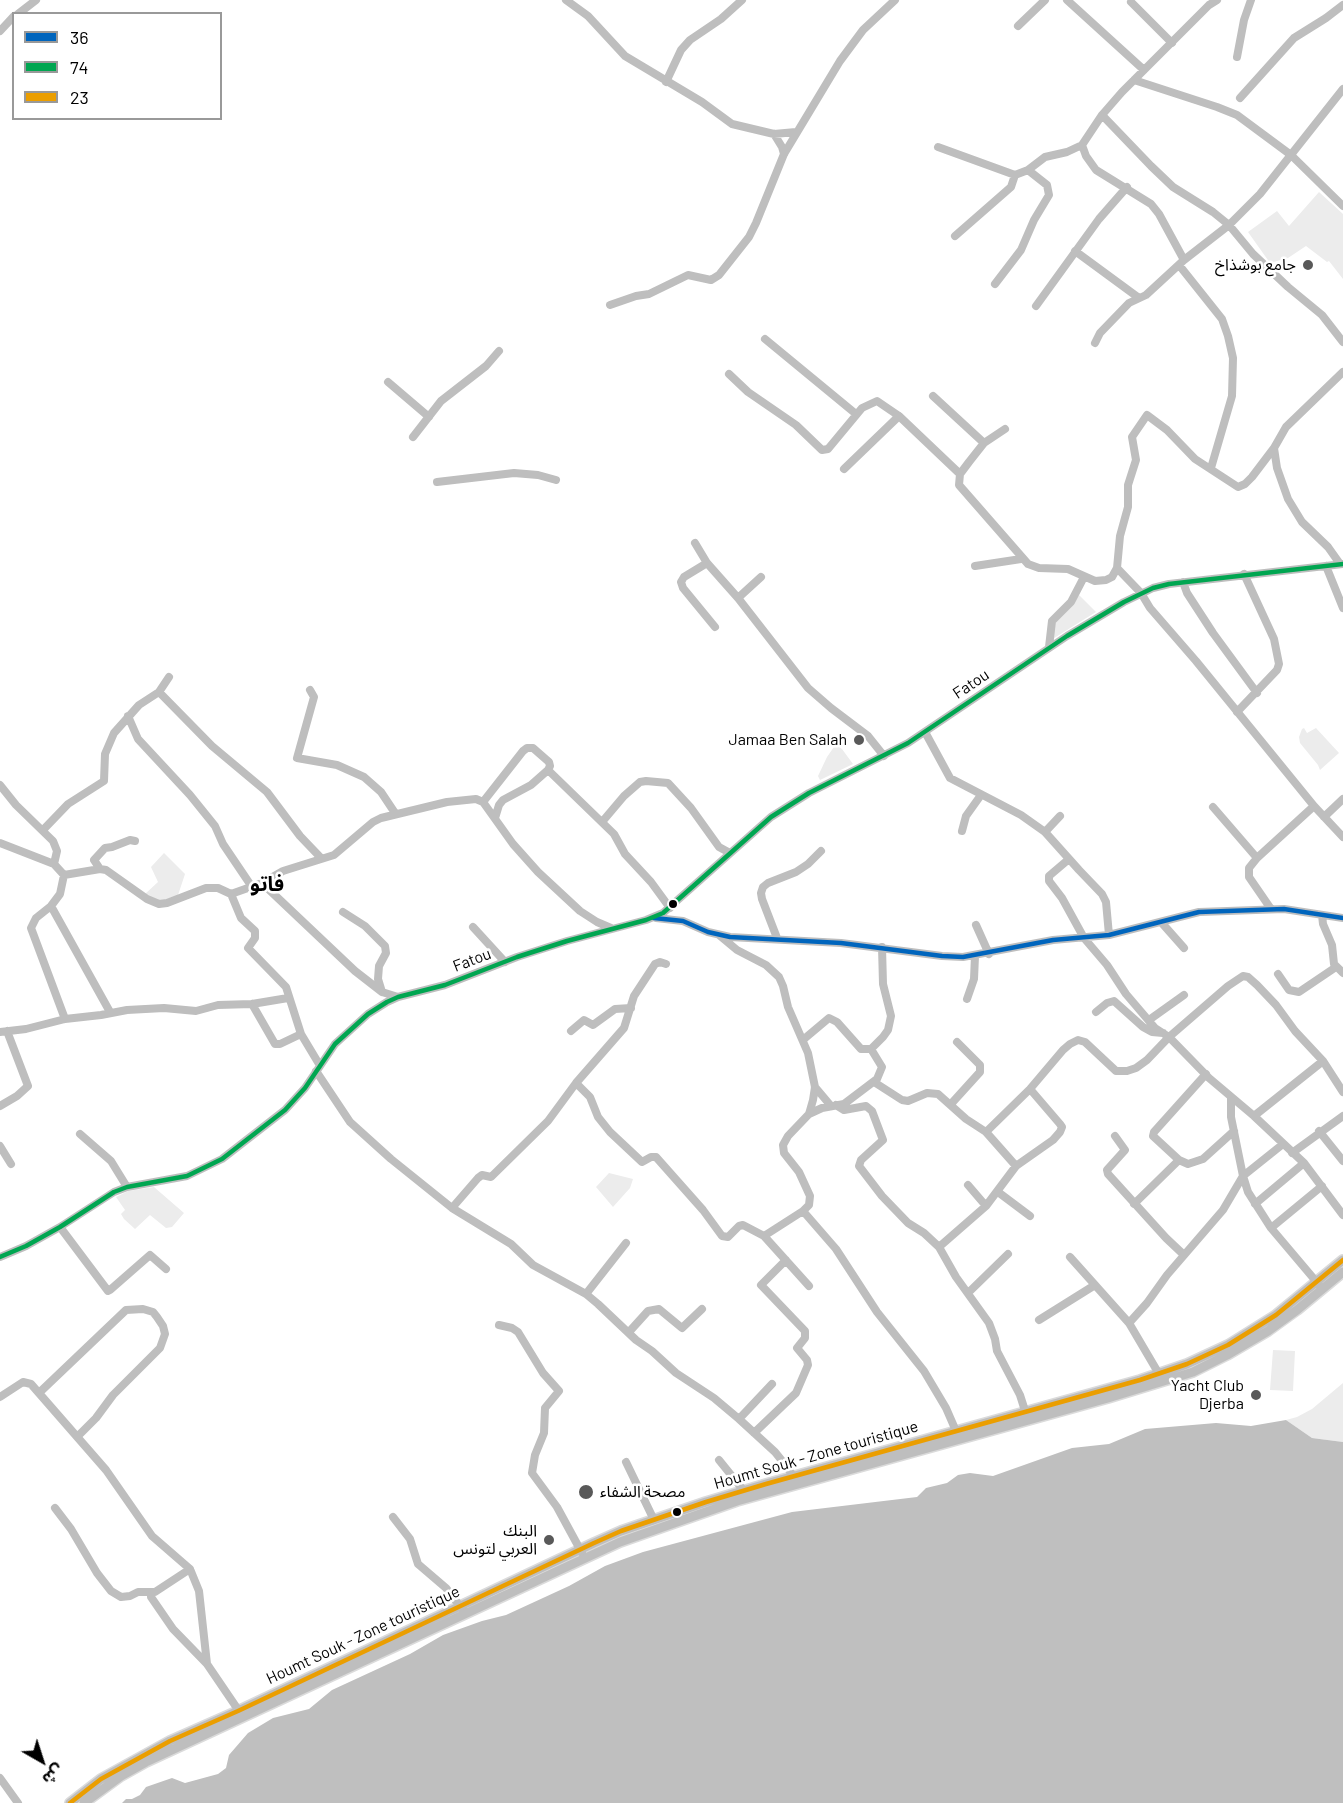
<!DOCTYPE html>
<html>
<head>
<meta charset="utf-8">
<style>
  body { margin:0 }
  #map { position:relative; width:1343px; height:1803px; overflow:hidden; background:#fff; font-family:Barlow,"Noto Sans Arabic",sans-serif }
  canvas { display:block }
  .legend { position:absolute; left:12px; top:12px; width:210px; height:108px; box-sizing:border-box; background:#fff; border:2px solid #999; margin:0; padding:8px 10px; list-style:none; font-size:18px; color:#000 }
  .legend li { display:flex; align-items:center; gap:12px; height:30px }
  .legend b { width:30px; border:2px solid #999 }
  .north { position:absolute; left:12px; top:1731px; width:60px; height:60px; -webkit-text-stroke:4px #fff; paint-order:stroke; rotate:141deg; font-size:16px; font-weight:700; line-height:24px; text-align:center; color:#000 }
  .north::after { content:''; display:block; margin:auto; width:21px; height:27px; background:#000; clip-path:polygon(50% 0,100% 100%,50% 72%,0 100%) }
</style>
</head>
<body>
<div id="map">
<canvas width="1343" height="1803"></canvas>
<ul class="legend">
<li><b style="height:8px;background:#0065bd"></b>36</li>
<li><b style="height:8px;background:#00a651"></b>74</li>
<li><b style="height:8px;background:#eb9e00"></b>23</li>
</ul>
<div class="north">ش</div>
</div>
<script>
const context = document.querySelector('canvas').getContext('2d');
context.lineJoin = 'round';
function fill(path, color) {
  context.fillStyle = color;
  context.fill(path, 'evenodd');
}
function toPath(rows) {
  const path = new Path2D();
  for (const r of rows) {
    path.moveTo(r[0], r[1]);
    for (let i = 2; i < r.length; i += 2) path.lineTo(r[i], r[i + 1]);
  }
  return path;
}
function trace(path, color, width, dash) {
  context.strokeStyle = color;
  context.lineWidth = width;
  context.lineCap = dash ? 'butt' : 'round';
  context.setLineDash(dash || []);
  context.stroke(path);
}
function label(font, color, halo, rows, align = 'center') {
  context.font = font + ' Barlow,"Noto Sans Arabic",sans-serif';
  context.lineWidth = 5;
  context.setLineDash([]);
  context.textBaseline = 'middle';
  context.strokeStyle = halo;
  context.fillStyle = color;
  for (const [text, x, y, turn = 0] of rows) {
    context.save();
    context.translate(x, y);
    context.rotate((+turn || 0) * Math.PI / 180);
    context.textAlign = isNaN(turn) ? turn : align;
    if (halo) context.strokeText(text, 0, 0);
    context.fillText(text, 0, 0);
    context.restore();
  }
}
fill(toPath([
  [1319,192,1343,214,1343,279,1329,261,1327,262,1306,246,1288,258,1270,263,1248,232,1277,211,1289,226],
  [1079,595,1096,612,1051,640,1049,629],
  [1304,728,1307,733,1316,728,1339,753,1320,770,1318,765,1300,743,1299,737,1302,729],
  [836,744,842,749,853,764,820,780,818,776,827,757],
  [164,853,185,874,178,895,162,901,151,899,145,894,158,882,151,867],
  [609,1173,633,1179,630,1188,613,1207,596,1187],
  [154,1187,184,1213,172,1227,166,1228,150,1215,135,1229,124,1219,121,1214,125,1210,116,1197,128,1191],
  [1273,1350,1295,1351,1293,1391,1270,1390],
  [1343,1383,1343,1442,1312,1438,1286,1420,1297,1417,1312,1409]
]), '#ececec');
fill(toPath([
  [1286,1420,1312,1438,1343,1442,1343,1803,122,1803,126,1799,132,1799,140,1795,146,1787,172,1778,185,1783,218,1774,226,1768,229,1755,248,1733,273,1718,309,1709,332,1690,410,1654,443,1635,482,1621,506,1615,569,1586,605,1566,643,1552,792,1512,917,1497,926,1488,947,1483,958,1475,970,1473,993,1476,1072,1448,1109,1444,1145,1429,1216,1423,1251,1426]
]), '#bfbfbf');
const major = toPath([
  [70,1803,101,1779,170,1741,238,1711,594,1543,621,1531,706,1502,766,1484,1140,1380,1187,1364,1228,1345,1276,1315,1343,1260],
  [84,1803,121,1776,146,1762,620,1542,737,1501,1108,1398,1193,1372,1227,1355,1268,1331,1297,1310,1343,1272]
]);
trace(major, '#dbdbdb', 12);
trace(toPath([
  [566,0,588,16,625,56,702,102,732,124,774,134,796,132],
  [1067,0,1144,70],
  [1131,2,1172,43],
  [18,14,36,0],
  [1018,26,1045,0],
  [0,31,14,16],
  [1237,57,1244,20,1251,0],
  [1134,80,1217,107,1237,115,1291,155,1343,206],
  [666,82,681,50,690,40,721,19,742,0],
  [1240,98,1294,38,1326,18,1343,5],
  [1102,115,1151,166,1173,187,1213,212,1229,225,1253,254,1288,287,1322,315,1343,342],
  [774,134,782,147,784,154],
  [1082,145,1086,156,1096,170,1151,204,1159,214,1184,260,1146,295,1129,303,1100,333,1095,343],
  [938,147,1015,175,1028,170,1045,157,1067,152,1082,145,1102,115,1122,92,1209,5,1217,0],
  [955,236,1011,187,1015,175],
  [1075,251,1139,298],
  [1184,260,1229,225,1260,194,1343,89],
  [1179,265,1222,319,1228,336,1233,358,1232,396,1211,468],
  [995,284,1021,250,1034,220,1049,195,1047,185,1028,170],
  [610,305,636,296,649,294,688,275,711,280,719,275,749,237,756,223,784,154,840,61,863,30,895,0],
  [1036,306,1099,219,1127,187],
  [765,339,856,414],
  [729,374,748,392,796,425,822,450,828,449,862,408,877,401,899,416,960,474],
  [388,382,429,417],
  [933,396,984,443],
  [1005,429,984,443,969,462,960,474,959,485,1028,564,1039,568,1068,569,1095,581,1106,580,1112,577,1117,568,1120,536,1128,507,1128,485,1136,460,1132,437,1147,415,1167,430,1195,459,1238,487,1245,484,1252,477,1274,448],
  [413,437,441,401,486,366,499,351],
  [844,469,899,416],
  [437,482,514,473,538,475,556,480],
  [695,543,707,563,738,598,808,688,831,708,868,736,884,756],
  [707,563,684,577,681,582,683,588,715,627],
  [1340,564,1328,547,1302,522,1288,499,1277,468,1274,448,1286,427,1343,372],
  [975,566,1021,559],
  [1326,566,1343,608],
  [1117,568,1141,593,1150,608,1196,661,1314,806,1343,837],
  [1183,582,1187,593,1213,633,1257,693],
  [738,598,761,577],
  [1049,647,1052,621,1071,602,1084,577],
  [310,690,314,697,297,758,337,765,364,777,381,792,395,813],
  [159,692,212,746,267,792,300,836,321,858],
  [1237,712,1277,670,1279,664,1274,639,1244,574],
  [128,716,138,739,190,795,215,826,223,844,252,887],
  [925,732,950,778,1021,815,1045,832,1079,870,1102,894,1106,902,1109,935],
  [0,785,16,805,53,841,57,851,54,864],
  [483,802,523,751,527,748,533,748,549,762,550,766,548,770,614,834,625,854,651,882,670,908],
  [1213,807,1257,858],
  [1324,817,1343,799],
  [495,818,499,805,503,800,531,785,548,770],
  [602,822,624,796,640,782,646,781,668,783,691,808,719,847,730,853],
  [43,830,68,804,104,781,105,754,114,733,139,705,159,692,169,677],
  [962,831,966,816,981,795],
  [1045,832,1060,816],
  [0,843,54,864,64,875,60,894,51,906,36,918,31,928,65,1019],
  [1069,859,1049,876,1049,881,1062,898,1084,938,1107,965,1126,994,1155,1028,1169,1037,1209,1078,1254,1116,1304,1163,1343,1215],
  [100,869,94,860,105,848,112,847,130,840,135,841],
  [64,875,100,869,106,870,147,899,159,904,167,903,206,888,218,888,231,894,241,918,255,931,255,938,248,948,286,987,301,1034,319,1064],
  [262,883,355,971,382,992],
  [231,894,262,883,283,871,334,855,373,822,381,818,447,802,476,799,483,802,513,844,538,872,580,911,597,922,611,928],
  [51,906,110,1012],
  [1271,909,1249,877,1249,868,1257,858,1314,806],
  [343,912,365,926,385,946,386,953,379,966,378,979,382,992,398,997],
  [1322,915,1323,924,1332,945,1334,964,1343,973],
  [656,918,683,921,708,932,730,937,841,943,942,956,963,957,1053,940,1109,935,1199,912,1284,909,1343,918],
  [1161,922,1184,948],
  [976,925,989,954],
  [473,927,505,962],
  [719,935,737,950,766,965,779,977,783,986,788,1007,808,1053,815,1087,813,1100,809,1114,788,1136,783,1145,784,1153,799,1172,810,1196,809,1205,803,1211,836,1249,877,1312,924,1371,946,1408,956,1431],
  [777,938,762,899,761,893,763,887,768,883,796,872,808,864,821,851],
  [1278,974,1289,990,1299,992,1336,967],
  [967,999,974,979,975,956],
  [252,1004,275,1044,280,1044,301,1034],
  [1096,1012,1107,1003,1114,1001,1143,1027,1152,1032,1163,1033],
  [1149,1020,1184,995],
  [571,1031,584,1020,593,1025,615,1009,631,1008],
  [0,1032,26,1029,65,1019,101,1015,127,1010,164,1008,196,1011,218,1005,252,1004,288,998],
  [804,1039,829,1018,837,1022,861,1049,871,1049,883,1037,888,1030,891,1016,883,984,882,947],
  [316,1071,350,1122,391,1159,452,1208,511,1244,533,1265,586,1294,598,1304,636,1340,652,1351,676,1373,714,1398,739,1419,775,1452,787,1467,796,1481],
  [1206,1074,1154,1132,1153,1136,1179,1160,1188,1164,1203,1159,1234,1131],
  [874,1082,902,1100,908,1101,927,1093,938,1094,966,1119,986,1132,1016,1166],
  [576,1083,590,1097,598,1117,610,1132,642,1162,651,1157,656,1157,703,1210,722,1236,728,1237,739,1226,743,1225,764,1236,809,1286],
  [815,1087,831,1106],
  [1231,1098,1231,1117,1243,1176,1248,1192,1271,1228,1320,1286],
  [951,1104,980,1072,980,1065,957,1042],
  [836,1105,844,1110,866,1106,872,1111,883,1140,861,1160,859,1166,882,1196,908,1223,924,1233,939,1247,956,1277,989,1323,995,1339,997,1351,1020,1395,1027,1417],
  [0,1106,17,1096,28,1086,7,1031],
  [809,1114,822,1108,844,1104,877,1079,882,1067,871,1049],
  [1254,1116,1323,1061],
  [1319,1131,1343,1161],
  [986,1132,1030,1089,1063,1050,1070,1044,1078,1040,1085,1042,1116,1071,1127,1071,1136,1068,1147,1060,1169,1037,1228,986,1243,976,1248,977,1257,985,1276,1005,1295,1031,1323,1061,1343,1092],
  [80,1134,111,1161,127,1187],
  [1115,1136,1125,1150,1107,1170,1108,1174,1166,1238,1184,1255],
  [0,1146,11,1164],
  [1292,1153,1343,1116],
  [968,1185,986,1206],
  [998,1192,1030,1216],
  [1134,1204,1179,1160],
  [1255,1204,1304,1163],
  [452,1208,478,1178,482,1175,491,1177,548,1121,576,1083,624,1028,634,996,655,964,660,962,666,964],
  [60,1227,108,1291,110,1290,150,1255,166,1269],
  [1271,1228,1322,1186],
  [764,1236,803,1211],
  [939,1247,986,1206,1016,1166,1053,1140,1060,1132,1062,1127,1060,1124,1030,1089],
  [0,1257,26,1246,60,1227,114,1192,127,1187,187,1176,222,1159,285,1110,305,1088,335,1044,368,1014,387,1002,398,997,445,985,517,957,567,941,646,920,663,913,771,817,809,793,908,743,1067,636,1124,602,1153,588,1169,584,1343,564],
  [1070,1257,1129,1323,1159,1374],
  [968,1293,1008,1254],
  [586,1294,626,1243],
  [1039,1320,1095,1285],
  [1129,1323,1147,1303,1167,1275,1223,1210,1243,1176,1283,1144],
  [499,1325,512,1328,518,1332,543,1373,559,1391,545,1408,544,1433,535,1455,532,1473,557,1507,582,1553],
  [629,1332,648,1311,659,1309,682,1328,702,1309],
  [40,1392,126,1310,143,1309,153,1312,157,1317,163,1326,165,1334,160,1348,113,1395,96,1418,78,1436],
  [0,1397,23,1382,31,1384,106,1470,152,1536,190,1569,199,1591,207,1664,241,1714],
  [739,1419,772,1384],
  [754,1433,796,1393,808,1365,807,1360,797,1348,805,1338,805,1331,761,1285,786,1260],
  [719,1460,744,1491],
  [626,1462,654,1520],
  [55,1508,71,1529,97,1573,111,1591,121,1597,130,1596,138,1592,155,1592,190,1569],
  [393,1517,410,1539,418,1564,446,1588,463,1610],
  [151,1593,151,1597,173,1629,207,1664],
  [0,1778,18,1803]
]), '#bebebe', 8);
trace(major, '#bebebe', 9);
trace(toPath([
  [654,918,683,921,708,932,730,937,841,943,942,956,963,957,1053,940,1109,935,1199,912,1284,909,1343,918]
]), '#0065bd', 4.5);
trace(toPath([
  [0,1257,26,1246,60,1227,114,1192,127,1187,187,1176,222,1159,285,1110,305,1088,335,1044,368,1014,387,1002,398,997,445,985,517,957,567,941,646,920,663,913,771,817,809,793,908,743,1067,636,1124,602,1153,588,1169,584,1343,564]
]), '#00a651', 4.5);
trace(toPath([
  [70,1803,101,1779,170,1741,238,1711,594,1543,621,1531,706,1502,766,1484,1140,1380,1187,1364,1228,1345,1276,1315,1343,1260]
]), '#eb9e00', 4.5);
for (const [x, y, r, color] of [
  [1308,265,6,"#595959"],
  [859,740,6,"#595959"],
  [673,904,5,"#000"],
  [1256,1395,6,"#595959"],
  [586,1492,8,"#595959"],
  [677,1512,5,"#000"],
  [549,1540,6,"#595959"]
]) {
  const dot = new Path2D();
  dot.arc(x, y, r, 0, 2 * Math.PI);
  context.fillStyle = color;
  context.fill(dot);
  trace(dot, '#fff', 2);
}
label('16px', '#000', '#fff', [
  ["جامع بوشذاخ",1296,265],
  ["Jamaa Ben Salah",847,740],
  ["Yacht Club",1244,1386],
  ["Djerba",1244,1404],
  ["مصحة الشفاء",600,1492,"left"],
  ["البنك",537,1531],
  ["العربي لتونس",537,1549]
], 'right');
label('16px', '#000', '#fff', [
  ["Fatou",971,684,-34],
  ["Fatou",472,960,-21],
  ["Houmt Souk - Zone touristique",816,1455,-16],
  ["Houmt Souk - Zone touristique",363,1635,-25]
]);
label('bold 20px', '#000', '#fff', [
  ["فاتو",267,884]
]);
</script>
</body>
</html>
